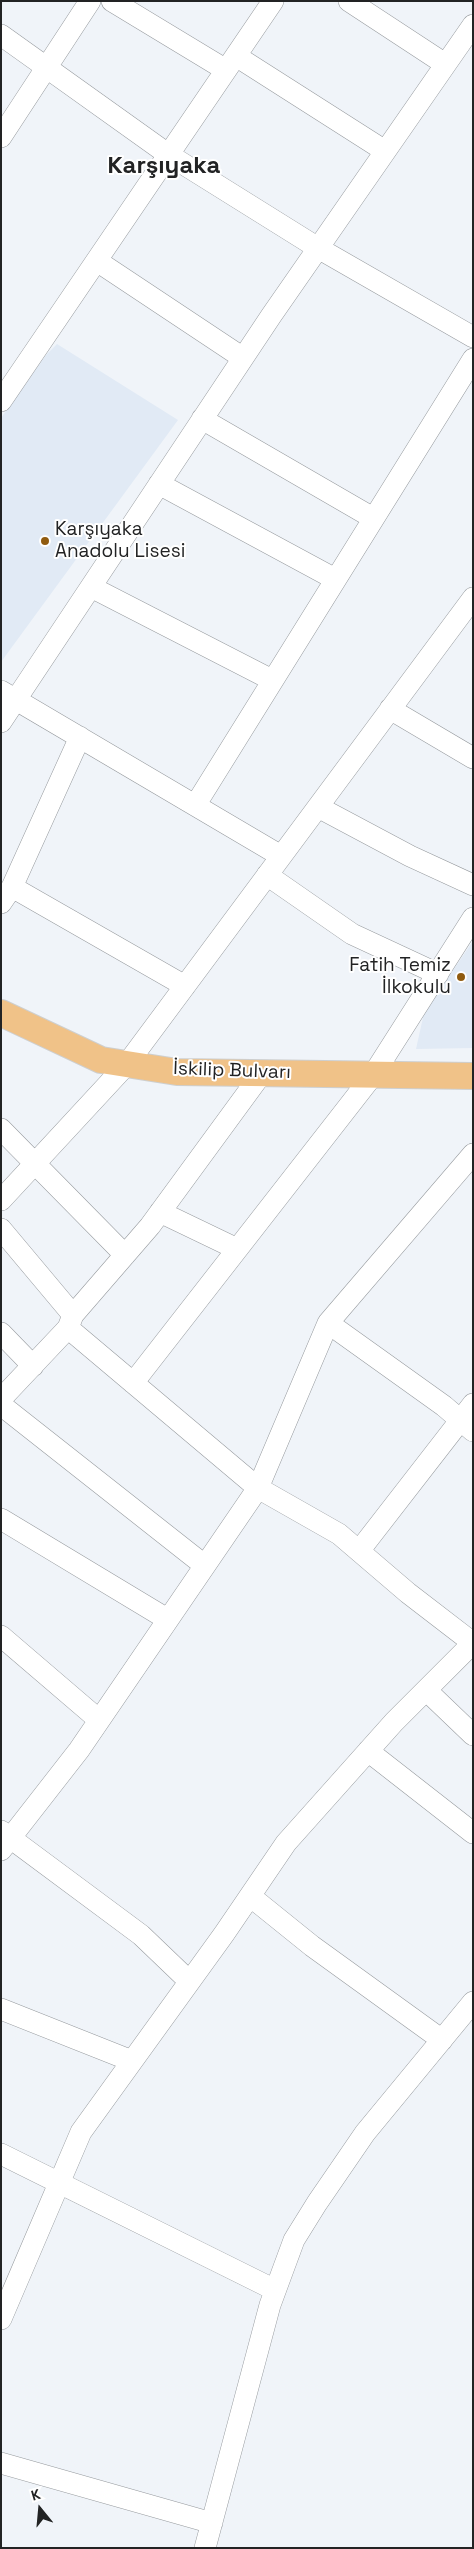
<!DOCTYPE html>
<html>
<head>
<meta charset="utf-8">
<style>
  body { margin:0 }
  #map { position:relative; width:474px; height:2549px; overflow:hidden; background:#f0f4f9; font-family:"Space Grotesk",sans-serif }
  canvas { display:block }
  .frame { position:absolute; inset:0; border:2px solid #222324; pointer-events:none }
  .north { position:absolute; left:15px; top:2484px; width:50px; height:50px; -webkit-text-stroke:4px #fff; paint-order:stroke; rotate:343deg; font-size:14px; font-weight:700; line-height:20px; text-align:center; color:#222324 }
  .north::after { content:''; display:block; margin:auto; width:18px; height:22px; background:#222324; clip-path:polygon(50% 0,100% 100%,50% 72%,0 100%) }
</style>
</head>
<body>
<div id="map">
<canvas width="474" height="2549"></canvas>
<div class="frame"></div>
<div class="north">K</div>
</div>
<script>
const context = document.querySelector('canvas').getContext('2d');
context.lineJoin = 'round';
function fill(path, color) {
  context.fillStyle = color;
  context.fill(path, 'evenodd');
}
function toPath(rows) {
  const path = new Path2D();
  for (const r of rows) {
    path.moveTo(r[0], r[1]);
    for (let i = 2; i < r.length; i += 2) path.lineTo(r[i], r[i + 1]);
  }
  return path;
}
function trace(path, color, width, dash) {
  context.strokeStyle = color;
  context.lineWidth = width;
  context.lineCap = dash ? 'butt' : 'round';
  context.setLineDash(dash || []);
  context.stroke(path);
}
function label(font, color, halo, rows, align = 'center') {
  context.font = font + ' "Space Grotesk",sans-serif';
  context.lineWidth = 4;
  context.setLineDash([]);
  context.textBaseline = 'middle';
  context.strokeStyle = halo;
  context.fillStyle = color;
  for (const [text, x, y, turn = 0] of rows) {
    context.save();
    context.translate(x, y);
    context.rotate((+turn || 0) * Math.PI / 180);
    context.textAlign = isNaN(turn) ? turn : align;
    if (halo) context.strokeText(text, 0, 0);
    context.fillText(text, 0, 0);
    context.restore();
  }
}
fill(toPath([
  [57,344,178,420,1,662,1,418,46,355],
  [473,941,473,1048,416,1049,424,1013]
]), '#e1eaf5');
const minor = toPath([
  [112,1,226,70],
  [349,1,445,64],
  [1,35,169,155,318,248,473,337],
  [236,56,385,151],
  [1,137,90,1],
  [97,261,243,358],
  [1,401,273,1],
  [202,419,373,518],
  [159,484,335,579],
  [91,587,272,680],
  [1,691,281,856],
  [390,709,473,758],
  [1,722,271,316,473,25],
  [196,804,473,359],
  [318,807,410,856,473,885],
  [267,875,352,934,438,974],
  [12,887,185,986],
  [1,903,12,887,80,737],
  [1,1129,125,1255],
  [1,1200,127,1064,473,598],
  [160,1212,237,1249],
  [1,1229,73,1315],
  [328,1323,473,1154],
  [68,1328,73,1315,150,1226,262,1073],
  [1,1333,33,1366],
  [133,1383,373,1075,473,918],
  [1,1399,68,1328,258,1488,339,1534,408,1593,473,1643],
  [1,1405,204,1565],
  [1,1519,167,1619],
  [359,1551,473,1404],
  [1,1636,99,1720],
  [426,1690,473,1735],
  [368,1751,473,1833],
  [1,1831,141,1935,189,1981],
  [1,1850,79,1750,258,1488,328,1323,444,1406,473,1431],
  [250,1896,312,1946,442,2040],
  [1,2009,132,2061],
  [1,2154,275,2290],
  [1,2319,81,2132,224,1934,286,1843,394,1722,473,1643],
  [1,2463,212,2523],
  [205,2548,270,2305,294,2240,317,2203,365,2133,473,2002]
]);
const major = toPath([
  [1,1013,101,1060,177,1072,473,1076]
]);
trace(minor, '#969a9e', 22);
trace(major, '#cecfcf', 28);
trace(minor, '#fff', 21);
trace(major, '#f0c288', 26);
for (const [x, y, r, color] of [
  [45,541,5,"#905b0f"],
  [461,977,5,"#905b0f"]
]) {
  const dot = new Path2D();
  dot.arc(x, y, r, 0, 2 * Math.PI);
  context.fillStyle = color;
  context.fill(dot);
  trace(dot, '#fff', 2);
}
label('19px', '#222324', '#fff', [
  ["Karşıyaka",55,530],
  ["Anadolu Lisesi",55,552],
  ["Fatih Temiz",451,966,"right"],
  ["İlkokulu",451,988,"right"]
], 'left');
label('19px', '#222324', '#fff', [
  ["İskilip Bulvarı",232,1071,2]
]);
label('bold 24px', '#222324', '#fff', [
  ["Karşıyaka",164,166]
]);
</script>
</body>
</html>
